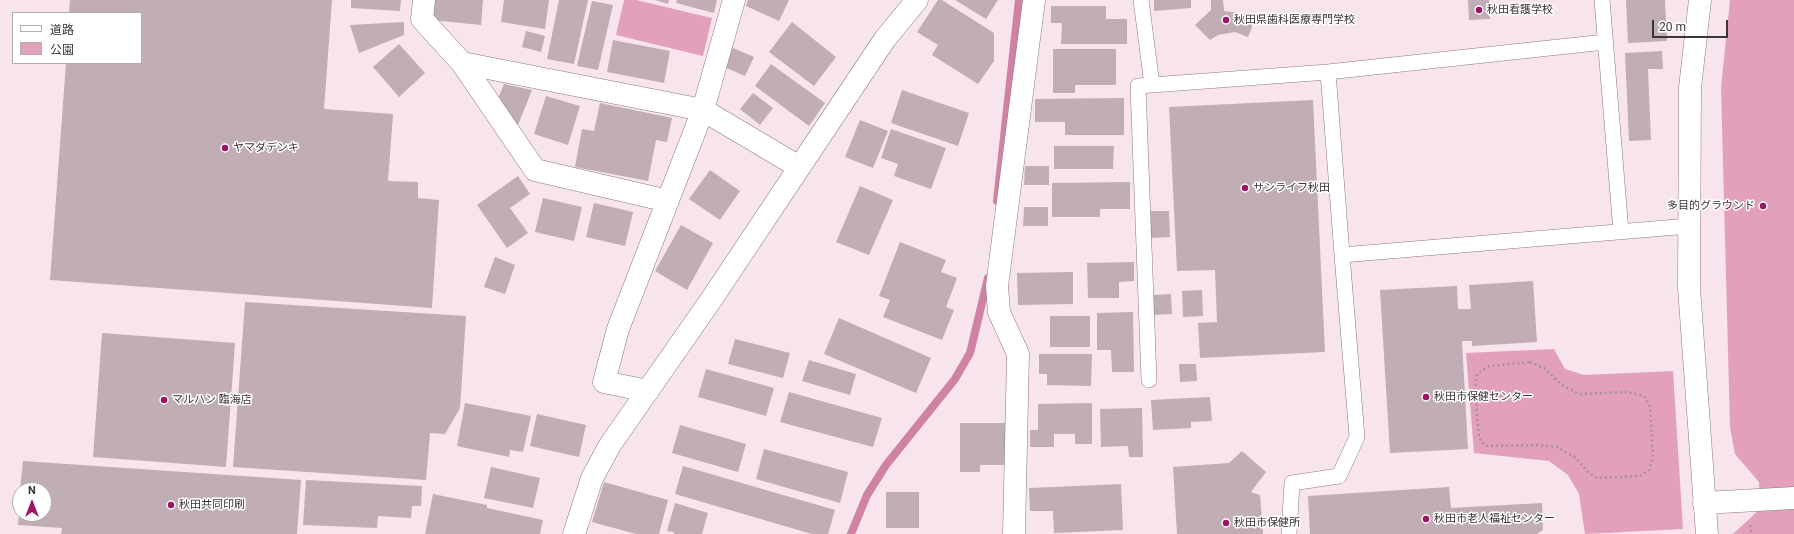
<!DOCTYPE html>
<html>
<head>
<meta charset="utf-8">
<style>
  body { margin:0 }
  #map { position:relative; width:1794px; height:534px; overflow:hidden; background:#f8e4ec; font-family:Roboto,"Noto Sans JP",sans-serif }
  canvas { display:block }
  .legend { position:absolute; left:12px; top:12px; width:130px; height:52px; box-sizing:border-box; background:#fff; border:1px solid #b1aeaf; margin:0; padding:5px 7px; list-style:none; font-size:12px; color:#3c3437 }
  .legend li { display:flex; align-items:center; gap:8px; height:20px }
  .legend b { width:20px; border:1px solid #b1aeaf }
  .north { position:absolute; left:12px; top:482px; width:40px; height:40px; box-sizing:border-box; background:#fff; border:1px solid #b1aeaf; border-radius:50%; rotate:0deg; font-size:11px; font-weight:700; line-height:16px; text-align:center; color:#3c3437 }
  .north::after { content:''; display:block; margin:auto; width:14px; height:18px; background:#9d1463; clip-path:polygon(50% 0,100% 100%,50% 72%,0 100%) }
  .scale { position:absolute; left:1652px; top:20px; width:76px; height:18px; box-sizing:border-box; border:2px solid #3c3437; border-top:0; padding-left:5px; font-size:12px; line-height:14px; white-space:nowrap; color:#3c3437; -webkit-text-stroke:3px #fff; paint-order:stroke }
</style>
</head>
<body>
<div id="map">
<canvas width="1794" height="534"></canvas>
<ul class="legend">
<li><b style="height:5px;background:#fff"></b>道路</li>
<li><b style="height:11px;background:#e3a0bc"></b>公園</li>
</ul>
<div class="north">N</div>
<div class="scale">20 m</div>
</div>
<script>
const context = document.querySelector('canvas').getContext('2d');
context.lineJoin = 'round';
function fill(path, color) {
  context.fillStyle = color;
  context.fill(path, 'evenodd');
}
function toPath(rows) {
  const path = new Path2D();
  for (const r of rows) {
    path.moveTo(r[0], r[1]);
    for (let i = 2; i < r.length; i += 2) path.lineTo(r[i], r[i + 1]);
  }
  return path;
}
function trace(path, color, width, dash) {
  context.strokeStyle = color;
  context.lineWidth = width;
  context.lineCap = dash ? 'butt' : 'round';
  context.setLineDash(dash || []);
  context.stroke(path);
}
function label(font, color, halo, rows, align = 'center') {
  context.font = font + ' Roboto,"Noto Sans JP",sans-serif';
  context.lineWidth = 3;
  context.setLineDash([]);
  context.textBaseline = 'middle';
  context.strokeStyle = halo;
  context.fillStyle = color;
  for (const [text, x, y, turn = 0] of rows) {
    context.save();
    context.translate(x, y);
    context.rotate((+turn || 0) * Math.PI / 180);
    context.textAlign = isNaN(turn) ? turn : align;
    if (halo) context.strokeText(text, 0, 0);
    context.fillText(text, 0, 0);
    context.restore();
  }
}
fill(toPath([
  [624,0,636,0,712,18,703,56,616,35],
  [1730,0,1794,0,1794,534,1733,534,1760,509,1759,482,1735,454,1730,427,1721,88],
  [1554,349,1565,369,1584,375,1673,371,1683,529,1585,534,1579,494,1568,475,1549,461,1474,453,1466,353]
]), '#e3a0bc');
trace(toPath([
  [997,201,1019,0],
  [851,534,867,495,886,465,955,379,970,353,988,278]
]), '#d082a4', 8);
fill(toPath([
  [70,0,332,0,324,109,393,114,388,181,418,182,418,198,439,200,432,308,50,280,66,63,141,63,141,13,69,13],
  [351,0,401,0,400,11,351,8],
  [433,0,483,0,481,25,431,20],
  [504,0,549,0,545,29,501,22],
  [559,0,588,0,574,64,547,59],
  [655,0,669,0,668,4],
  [677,0,717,0,714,13,676,3],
  [748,0,789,0,779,21,746,6],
  [938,0,942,0,994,33,994,61,978,84,932,55,938,45,917,32],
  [955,0,998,0,986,19],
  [1154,0,1191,0,1191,8,1154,11],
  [1211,0,1223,0,1224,11,1251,15,1252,27,1248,37,1235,32,1218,35,1210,40,1195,25,1211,10],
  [1468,0,1489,0,1490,19,1469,20],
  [1626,0,1665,0,1667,41,1628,43],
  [592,1,613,5,598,70,577,66],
  [1051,6,1106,6,1106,19,1127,19,1127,44,1061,44,1062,23,1051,23],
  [404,22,404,35,359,53,350,25],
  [792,22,836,57,814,86,769,52],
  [526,31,545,36,541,52,522,47],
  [613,40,670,51,664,83,607,72],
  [399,44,425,73,399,97,373,67],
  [733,48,754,57,745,76,724,67],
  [1053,49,1116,49,1116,85,1075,85,1075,93,1053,93],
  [1662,51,1663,69,1648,69,1651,140,1629,141,1625,53],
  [771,64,825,103,809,126,755,86],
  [504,84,532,90,518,125,497,101],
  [902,90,969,113,958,146,891,123],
  [753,93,773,108,760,125,740,109],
  [546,96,580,106,568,145,534,134],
  [1124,98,1124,135,1065,135,1065,122,1035,122,1035,99],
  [1313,100,1325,352,1200,358,1198,323,1217,322,1215,270,1177,271,1169,107],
  [600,103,672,118,667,142,656,140,648,181,575,167,582,129,594,131],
  [860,120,888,131,873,168,845,157],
  [891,129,946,148,931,189,894,176,898,164,881,158],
  [1054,146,1114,146,1113,169,1054,169],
  [1025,166,1049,166,1049,185,1024,185],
  [710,170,740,191,720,220,689,199],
  [518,176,530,194,510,208,528,233,507,248,477,205],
  [1130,182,1130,209,1100,209,1100,217,1052,217,1052,183],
  [860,186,893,200,869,255,836,242],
  [543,198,582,207,574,241,535,232],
  [594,203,633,212,625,246,586,237],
  [1024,207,1048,207,1048,226,1023,226],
  [1150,211,1169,211,1170,237,1151,238],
  [681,225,713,243,687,290,655,271],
  [900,242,946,260,941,272,957,278,946,307,954,310,942,340,883,317,890,300,879,296],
  [495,257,515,265,505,294,484,287],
  [1134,262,1134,281,1119,282,1119,298,1088,298,1087,263],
  [1073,272,1073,304,1018,305,1017,273],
  [1533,281,1537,342,1472,346,1472,341,1462,341,1468,449,1390,453,1380,290,1457,286,1458,309,1471,309,1469,285],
  [1202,290,1203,316,1183,317,1182,291],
  [1171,294,1172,314,1153,315,1152,295],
  [245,302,466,316,460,408,445,434,430,433,426,480,233,467],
  [1133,312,1134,372,1112,372,1111,350,1097,350,1097,313],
  [1050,316,1090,316,1090,347,1050,347],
  [839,318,931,358,916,393,824,354],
  [102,333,235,343,226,467,93,457],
  [735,339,790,353,783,378,728,364],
  [1039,354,1092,354,1091,386,1047,385,1047,374,1039,374],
  [809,360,856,374,850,395,802,381],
  [1179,364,1196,364,1197,381,1180,382],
  [706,369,774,388,766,416,698,397],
  [789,392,882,418,873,447,780,422],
  [1210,397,1212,421,1191,422,1191,428,1153,430,1151,400],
  [465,403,531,416,523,452,510,450,509,457,457,446],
  [1092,403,1092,444,1075,444,1075,434,1054,434,1054,447,1030,447,1030,430,1038,430,1038,404],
  [1142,408,1143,457,1129,457,1128,446,1101,447,1100,409],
  [537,414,586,425,579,457,530,446],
  [960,423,1006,423,1006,465,980,465,980,472,960,472],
  [680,425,746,444,738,472,672,453],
  [764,449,848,472,840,503,756,479],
  [1242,451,1266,472,1251,492,1260,495,1263,534,1177,534,1173,467,1229,463],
  [23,461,301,480,297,534,61,534,62,528,18,525,19,514,44,514,44,490,20,490],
  [683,466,835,510,828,534,812,534,675,494],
  [491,467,540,478,533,508,484,498],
  [306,480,422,486,421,506,412,506,411,518,378,516,377,528,303,525],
  [604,482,668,500,659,534,636,534,592,522],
  [1121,484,1123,530,1054,533,1053,511,1030,511,1029,488],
  [1449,487,1451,508,1542,503,1543,530,1537,534,1310,534,1308,496],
  [886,492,919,492,919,528,886,528],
  [433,494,487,505,487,508,543,520,540,534,425,534],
  [675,503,708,513,702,534,674,534,674,532,667,531]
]), '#c0adb5');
const service = toPath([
  [1141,0,1152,85],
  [1602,0,1621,232],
  [1328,72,1342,255,1689,226],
  [1149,380,1138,86,1328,72,1605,42],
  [1289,534,1292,483,1339,476,1357,437,1342,255]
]);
const minor = toPath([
  [424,0,422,19,462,63,703,110,799,167],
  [462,63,535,170,668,201],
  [648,391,604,382,618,329,703,110,734,0],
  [1704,503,1794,498],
  [574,534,592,478,610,445,713,297,885,39,917,0],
  [1014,534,1018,354,999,312,997,286,1034,0]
]);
const tertiary = toPath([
  [1700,0,1690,88,1689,288,1707,534]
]);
trace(service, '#8b7980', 16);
trace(minor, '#8b7980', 23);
trace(tertiary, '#8b7980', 23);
trace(toPath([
  [1530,362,1544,368,1562,385,1579,394,1627,392,1644,396,1650,407,1653,458,1649,470,1640,476,1597,478,1587,471,1576,458,1557,447,1540,445,1486,446,1479,438,1475,389,1477,374,1489,366,1530,362],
  [1750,525,1752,534]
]), '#a29499', 2.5, [2, 3]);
trace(service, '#fff', 15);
trace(minor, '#fff', 22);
trace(tertiary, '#fff', 22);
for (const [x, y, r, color] of [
  [1479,10,4,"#9d1463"],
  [1226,20,4,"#9d1463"],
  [225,148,4,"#9d1463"],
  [1245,188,4,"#9d1463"],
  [1763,206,4,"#9d1463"],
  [1426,397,4,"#9d1463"],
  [164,400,4,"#9d1463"],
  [171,505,4,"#9d1463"],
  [1426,519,4,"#9d1463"],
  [1226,523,4,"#9d1463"]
]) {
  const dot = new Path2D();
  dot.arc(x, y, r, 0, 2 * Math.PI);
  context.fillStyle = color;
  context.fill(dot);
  trace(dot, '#fff', 1.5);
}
label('11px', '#3c3437', '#fff', [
  ["秋田看護学校",1487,10],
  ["秋田県歯科医療専門学校",1234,20],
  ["ヤマダデンキ",233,148],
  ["サンライフ秋田",1253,188],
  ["多目的グラウンド",1755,206,"right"],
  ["秋田市保健センター",1434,397],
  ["マルハン 臨海店",172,400],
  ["秋田共同印刷",179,505],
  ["秋田市老人福祉センター",1434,519],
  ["秋田市保健所",1234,523]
], 'left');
</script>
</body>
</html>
